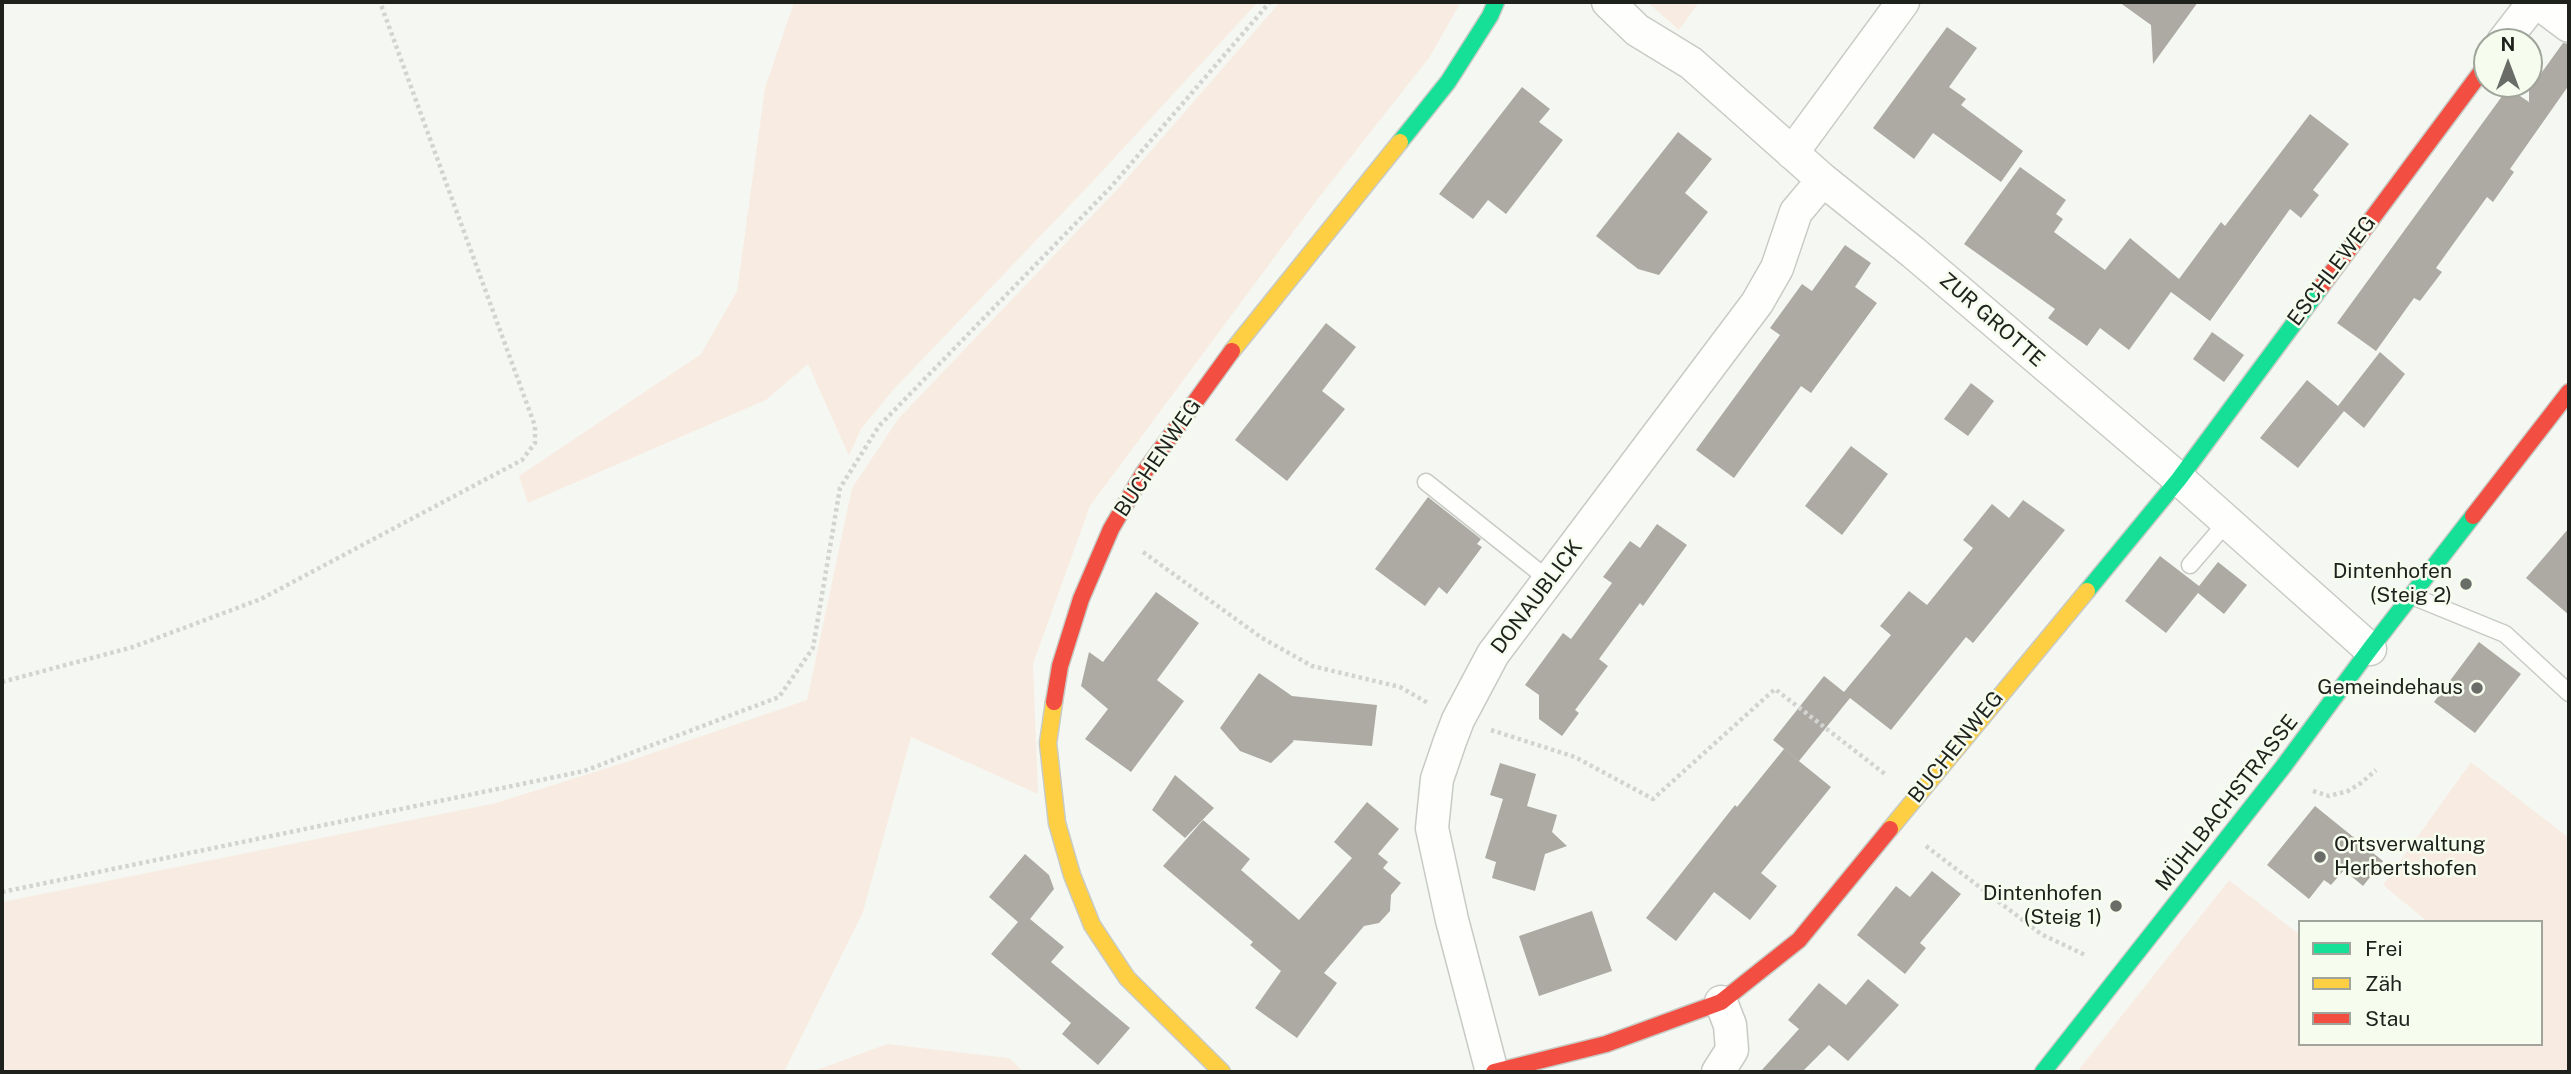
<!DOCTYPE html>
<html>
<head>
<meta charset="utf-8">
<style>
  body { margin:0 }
  #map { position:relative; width:2571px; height:1074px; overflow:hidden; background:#f5f8f2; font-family:"Public Sans",sans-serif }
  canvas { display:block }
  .frame { position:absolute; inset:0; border:4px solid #1f211c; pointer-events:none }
  .legend { position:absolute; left:2298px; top:920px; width:245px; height:126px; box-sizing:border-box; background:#f6fcee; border:2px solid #a0a49a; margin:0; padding:9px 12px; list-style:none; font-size:21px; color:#1f211c }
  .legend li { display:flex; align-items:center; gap:14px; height:35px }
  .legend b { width:35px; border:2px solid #a0a49a }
  .north { position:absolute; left:2473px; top:28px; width:70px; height:70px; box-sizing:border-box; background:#f6fcee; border:2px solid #a0a49a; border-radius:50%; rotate:0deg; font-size:19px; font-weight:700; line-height:28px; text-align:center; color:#1f211c }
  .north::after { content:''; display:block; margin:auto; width:24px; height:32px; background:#6a6c67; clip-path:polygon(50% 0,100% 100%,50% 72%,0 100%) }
</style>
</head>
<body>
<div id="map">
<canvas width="2571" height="1074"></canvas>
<div class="frame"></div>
<ul class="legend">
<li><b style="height:9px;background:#16e098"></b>Frei</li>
<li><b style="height:9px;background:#ffcf43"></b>Zäh</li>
<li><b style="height:9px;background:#f24e42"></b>Stau</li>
</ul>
<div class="north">N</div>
</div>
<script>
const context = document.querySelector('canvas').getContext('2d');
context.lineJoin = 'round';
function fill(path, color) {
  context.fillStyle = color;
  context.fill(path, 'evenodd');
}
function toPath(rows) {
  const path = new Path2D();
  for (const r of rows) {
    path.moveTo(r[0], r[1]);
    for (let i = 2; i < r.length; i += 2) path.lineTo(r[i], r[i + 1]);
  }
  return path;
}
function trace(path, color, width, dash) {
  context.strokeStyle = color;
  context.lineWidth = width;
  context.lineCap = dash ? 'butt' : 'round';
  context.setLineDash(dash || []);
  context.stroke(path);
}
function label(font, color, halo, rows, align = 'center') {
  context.font = font + ' "Public Sans",sans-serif';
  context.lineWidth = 5;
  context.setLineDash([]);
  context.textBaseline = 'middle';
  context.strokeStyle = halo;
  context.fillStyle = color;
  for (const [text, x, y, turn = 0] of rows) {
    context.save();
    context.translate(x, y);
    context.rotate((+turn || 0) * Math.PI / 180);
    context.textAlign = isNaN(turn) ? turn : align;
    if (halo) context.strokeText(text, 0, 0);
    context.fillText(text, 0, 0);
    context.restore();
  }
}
fill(toPath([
  [794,2,1258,2,1096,178,895,388,861,429,849,456,808,364,766,400,528,503,519,476,701,354,737,291,765,88],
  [1280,2,1461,2,1429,58,1317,200,1090,506,1033,664,1038,794,911,737,863,912,784,1072,2,1072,2,902,496,803,626,762,807,700,852,488,898,419,1123,183],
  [1647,2,1699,2,1679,30],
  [2471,762,2569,838,2569,1072,2077,1072,2229,880,2300,935,2300,1044,2541,1044,2541,922,2428,922,2383,885],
  [887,1044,1009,1058,1024,1072,811,1072]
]), '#f8ece2');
fill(toPath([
  [2119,2,2198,2,2153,64,2151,25],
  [1947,27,1977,48,1949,87,1966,99,1961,105,2023,151,2001,182,1933,133,1914,159,1873,128],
  [2563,43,2569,44,2569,85,2510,169,2514,172,2493,202,2487,197,2436,268,2442,272,2420,301,2414,298,2376,351,2337,323,2508,88,2529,102,2529,90],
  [1522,87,1550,109,1539,122,1563,140,1506,214,1488,200,1473,219,1439,194],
  [2310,114,2349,144,2313,190,2319,195,2301,218,2290,209,2210,321,2171,292,2129,350,2100,328,2087,346,2048,318,2055,309,1964,244,2020,167,2066,200,2056,214,2063,219,2054,232,2105,270,2130,238,2179,279,2221,222,2225,226],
  [1678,132,1712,159,1685,193,1708,212,1659,275,1638,269,1596,236],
  [1845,245,1871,263,1855,287,1877,303,1811,393,1801,386,1734,478,1696,450,1780,335,1770,328,1802,284,1812,291],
  [1326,323,1356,347,1322,391,1345,409,1287,481,1235,440],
  [2212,332,2244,355,2224,382,2193,359],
  [2380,352,2405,374,2364,428,2338,406],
  [2307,380,2344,411,2298,468,2260,438],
  [1971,383,1994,401,1968,436,1944,419],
  [1851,446,1888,474,1842,535,1805,506],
  [1428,497,1481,539,1477,544,1482,547,1447,594,1439,587,1425,606,1375,569],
  [2023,500,2065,530,1973,643,1966,637,1891,730,1850,698,1799,761,1773,740,1824,676,1844,692,1891,635,1880,626,1909,591,1927,605,1973,548,1963,540,1992,504,2009,518],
  [1657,524,1687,545,1643,606,1640,603,1599,659,1608,666,1575,710,1579,713,1562,736,1539,719,1539,695,1525,685,1563,633,1571,639,1612,583,1603,577,1630,541,1640,548],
  [2569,528,2569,615,2526,578],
  [2160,556,2199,586,2218,562,2247,585,2224,614,2198,593,2166,633,2125,601],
  [1156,592,1199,623,1157,680,1184,701,1131,772,1085,739,1108,709,1081,686,1089,652,1103,662],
  [2479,642,2521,674,2475,733,2434,702],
  [1259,673,1292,696,1377,705,1372,746,1292,740,1294,741,1271,763,1240,751,1220,728],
  [1784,749,1831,787,1761,873,1777,886,1750,920,1714,892,1676,941,1646,918,1735,805,1737,807],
  [1500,763,1536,774,1527,806,1557,815,1552,832,1567,846,1545,854,1535,891,1492,878,1496,862,1485,858,1503,799,1490,795],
  [1175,775,1214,808,1185,838,1152,810],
  [1367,802,1399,829,1378,854,1388,862,1383,868,1401,883,1391,895,1390,911,1379,923,1364,926,1324,973,1337,983,1297,1038,1255,1008,1281,971,1250,945,1253,942,1163,866,1203,820,1250,859,1241,870,1299,920,1352,858,1334,842],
  [2315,806,2383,861,2363,886,2344,870,2331,885,2324,880,2309,899,2267,865],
  [1025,854,1049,875,1054,889,1030,919,1064,947,1051,962,1130,1028,1098,1065,1062,1034,1071,1023,991,954,1018,922,989,897],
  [1932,871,1961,894,1920,943,1926,948,1905,974,1857,935,1896,886,1910,897],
  [1592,911,1612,971,1539,996,1519,936],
  [1868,979,1899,1005,1848,1061,1829,1045,1802,1072,1760,1072,1799,1029,1788,1020,1819,983,1846,1005]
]), '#acaaa2');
const lane = toPath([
  [1426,482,1549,580],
  [2190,565,2227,522],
  [2412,596,2505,634,2569,693]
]);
const street = toPath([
  [1608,2,1637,30,1691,63,1823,180,1914,253,2179,479,2370,649],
  [2537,2,2569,26],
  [2503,42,2534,2],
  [1792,153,1903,2],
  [1492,1072,1452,920,1432,828,1437,779,1450,741,1458,720,1493,654,1757,303,1777,268,1796,212,1823,180],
  [1718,1072,1732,1050,1730,1025,1721,1002]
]);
const fast = toPath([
  [1400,142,1448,82,1490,16,1496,2],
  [2087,591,2179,479,2321,287],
  [2043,1072,2283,767,2370,649,2473,516]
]);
const slow = toPath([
  [1232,351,1400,142],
  [1054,702,1048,743,1057,823,1072,875,1092,925,1127,978,1222,1072],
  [1890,829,2087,591]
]);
const jam = toPath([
  [2321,287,2487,64],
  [2473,516,2569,392],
  [1054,702,1060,666,1081,599,1111,529,1143,474,1232,351],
  [1494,1072,1606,1044,1721,1002,1799,940,1890,829]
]);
trace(lane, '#c8cbc5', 19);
trace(street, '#c8cbc5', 35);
trace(fast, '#c8cbc5', 19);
trace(slow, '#c8cbc5', 19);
trace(jam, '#c8cbc5', 19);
trace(toPath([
  [1143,552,1262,638,1312,666,1400,687,1428,703],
  [2,682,133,647,261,599,522,460,535,443,535,426,380,2],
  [1491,730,1575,757,1653,799,1775,689,1885,774],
  [2313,791,2329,796,2348,791,2361,783,2376,770],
  [1926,846,2041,934,2085,955],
  [2,892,584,771,779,697,813,648,840,488,879,426,1110,188,1270,2]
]), '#d3d4d2', 4.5, [3.5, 3.5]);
trace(lane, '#fefefd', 16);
trace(street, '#fefefd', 32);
trace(fast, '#16e098', 16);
trace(slow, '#ffcf43', 16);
trace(jam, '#f24e42', 16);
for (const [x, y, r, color] of [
  [2466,584,7,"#6a6c67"],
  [2477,688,7,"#6a6c67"],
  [2320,857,7,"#6a6c67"],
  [2116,906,7,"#6a6c67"]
]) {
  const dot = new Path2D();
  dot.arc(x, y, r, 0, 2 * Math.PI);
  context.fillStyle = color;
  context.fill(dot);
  trace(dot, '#f6fcee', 2.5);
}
label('21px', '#1f211c', '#f6fcee', [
  ["ESCHLEWEG",2332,271,-53],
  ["ZUR GROTTE",1992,320,41],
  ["BUCHENWEG",1158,458,-56],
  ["DONAUBLICK",1537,597,-53],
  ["BUCHENWEG",1956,747,-51],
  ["MÜHLBACHSTRASSE",2227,803,-52]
]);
label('21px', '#1f211c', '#f6fcee', [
  ["Dintenhofen",2452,572],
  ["(Steig 2)",2452,596],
  ["Gemeindehaus",2463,688],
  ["Ortsverwaltung",2334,845,"left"],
  ["Herbertshofen",2334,869,"left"],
  ["Dintenhofen",2102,894],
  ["(Steig 1)",2102,918]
], 'right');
</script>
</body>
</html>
